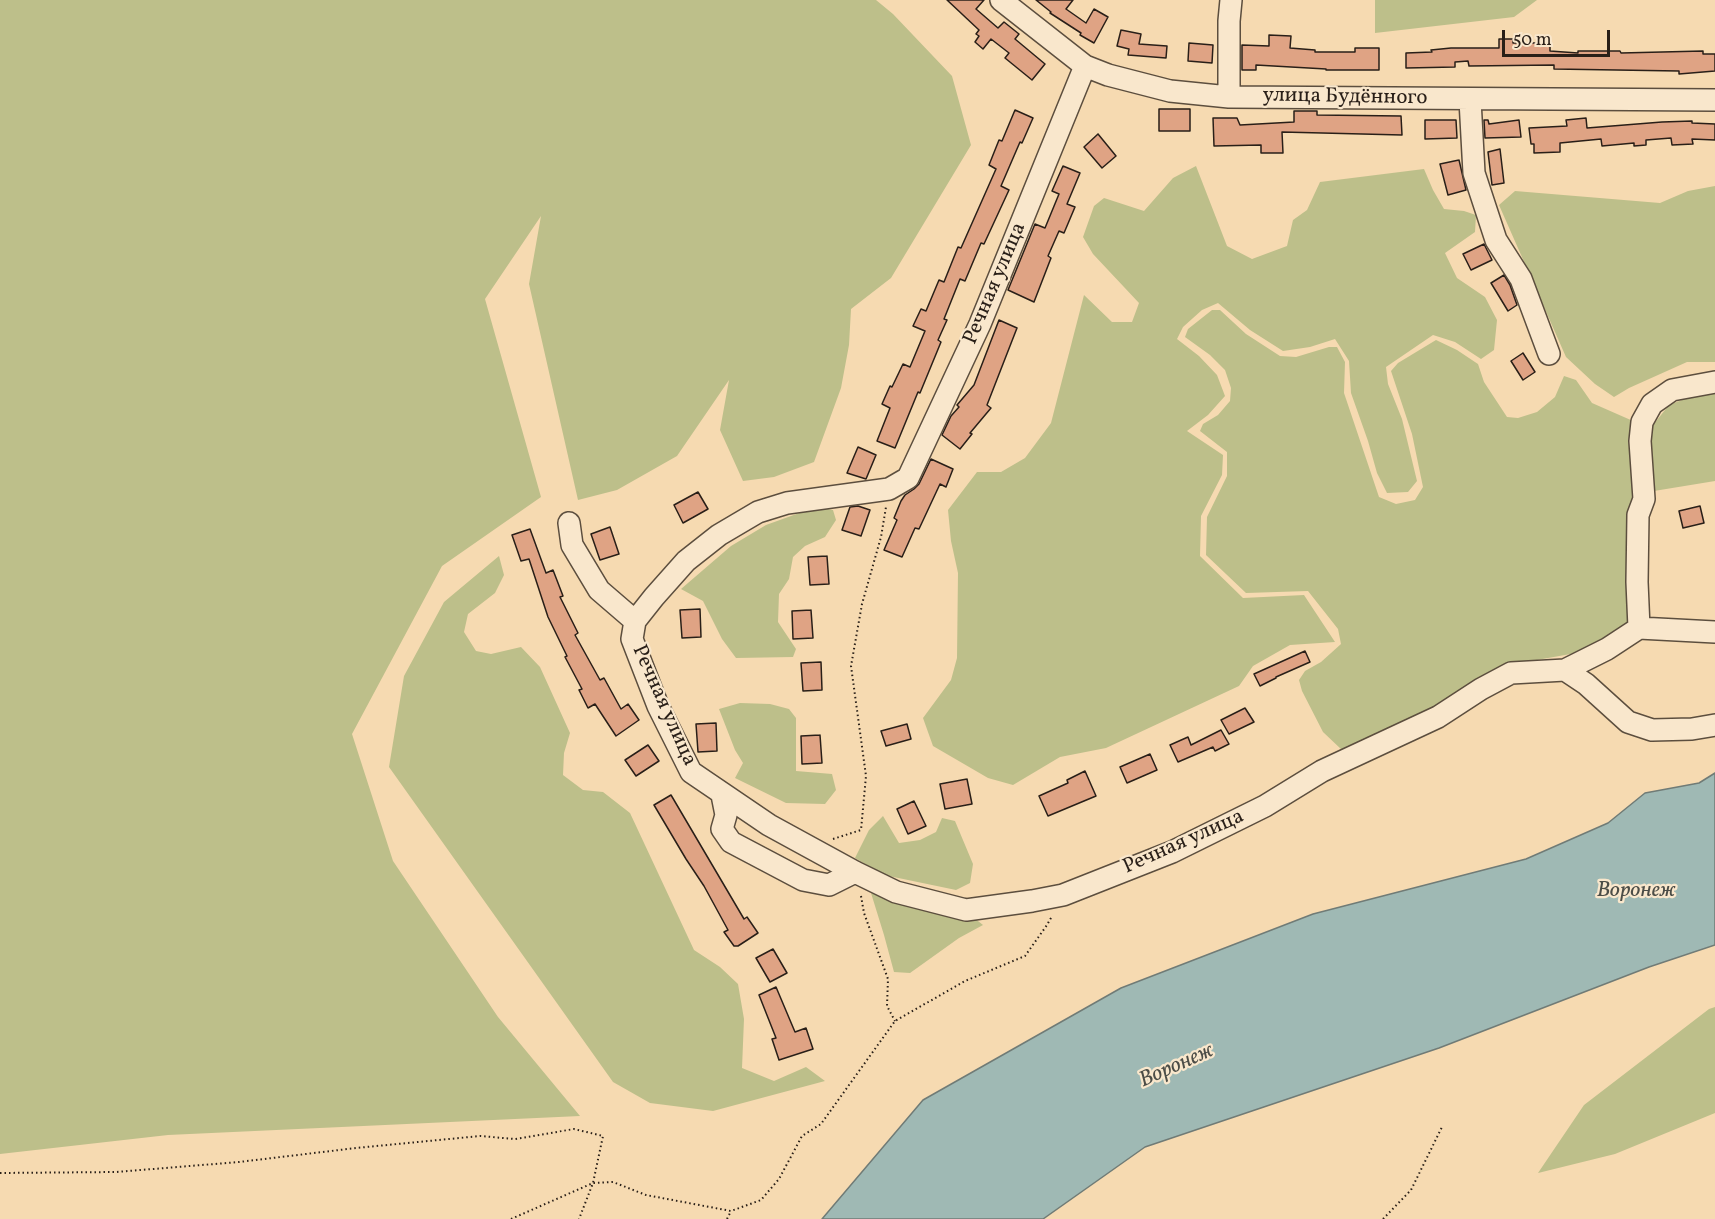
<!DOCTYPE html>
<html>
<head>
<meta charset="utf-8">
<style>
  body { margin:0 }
  #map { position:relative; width:1715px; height:1219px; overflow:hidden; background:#f6dab1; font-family:Vollkorn,serif }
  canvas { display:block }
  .scale { position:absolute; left:1502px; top:30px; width:108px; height:27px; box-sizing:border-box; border:3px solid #291f18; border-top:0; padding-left:8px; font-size:18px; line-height:21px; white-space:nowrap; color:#291f18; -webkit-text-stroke:4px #f9e7cc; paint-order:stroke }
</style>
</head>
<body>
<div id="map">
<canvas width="1715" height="1219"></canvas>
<div class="scale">50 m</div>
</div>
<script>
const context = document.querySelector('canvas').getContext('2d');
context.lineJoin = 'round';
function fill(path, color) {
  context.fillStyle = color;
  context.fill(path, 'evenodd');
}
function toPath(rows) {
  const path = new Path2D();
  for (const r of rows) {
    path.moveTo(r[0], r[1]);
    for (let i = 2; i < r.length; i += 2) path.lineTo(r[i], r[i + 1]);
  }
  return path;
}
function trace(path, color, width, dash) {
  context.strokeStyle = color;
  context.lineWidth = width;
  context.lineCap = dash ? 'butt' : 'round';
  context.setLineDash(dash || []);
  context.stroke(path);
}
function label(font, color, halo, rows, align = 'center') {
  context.font = font + ' Vollkorn,serif';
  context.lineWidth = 4.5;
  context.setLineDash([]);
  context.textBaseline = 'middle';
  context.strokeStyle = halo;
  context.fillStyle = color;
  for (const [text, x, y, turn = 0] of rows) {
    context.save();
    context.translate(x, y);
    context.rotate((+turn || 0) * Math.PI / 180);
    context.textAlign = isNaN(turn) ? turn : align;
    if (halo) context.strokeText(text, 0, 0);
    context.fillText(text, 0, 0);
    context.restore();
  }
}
fill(toPath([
  [0,0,876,0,893,14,952,76,971,145,891,278,851,309,849,345,841,388,814,462,774,477,743,481,720,430,729,380,677,456,617,490,578,500,529,284,541,216,485,299,541,497,442,566,352,734,393,861,498,1017,580,1116,168,1135,0,1154],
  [1375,0,1537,0,1514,17,1375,33],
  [1196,166,1227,246,1252,259,1287,246,1293,220,1307,210,1320,182,1424,169,1433,190,1444,209,1464,211,1476,215,1475,232,1445,253,1457,278,1485,297,1497,320,1494,350,1481,359,1455,342,1433,335,1386,367,1388,384,1402,419,1417,481,1408,492,1387,493,1377,473,1368,441,1351,393,1349,361,1335,339,1310,347,1283,351,1250,330,1218,303,1202,310,1183,327,1177,339,1199,356,1217,375,1225,396,1208,415,1187,431,1223,455,1222,475,1201,516,1200,556,1243,598,1304,595,1335,642,1290,645,1253,666,1239,686,1106,748,1060,757,1013,785,988,778,933,746,923,718,951,680,957,658,958,573,951,541,948,510,977,472,1001,472,1025,458,1051,423,1084,295,1112,322,1132,322,1139,303,1093,254,1083,237,1094,206,1104,198,1144,211,1173,178],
  [1715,186,1715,362,1687,362,1629,388,1614,397,1595,384,1566,357,1499,205,1515,191,1660,203,1688,191],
  [1212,310,1220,310,1246,334,1280,356,1296,357,1329,347,1337,347,1345,362,1344,393,1379,497,1396,504,1415,500,1423,487,1412,434,1391,371,1398,363,1436,340,1457,350,1478,364,1484,382,1507,417,1518,418,1537,412,1555,397,1564,376,1576,380,1592,403,1633,421,1635,446,1633,616,1625,626,1576,653,1509,665,1438,707,1342,750,1323,732,1302,691,1299,680,1305,671,1321,662,1341,644,1338,629,1308,591,1246,593,1206,555,1207,517,1227,476,1227,452,1200,431,1203,424,1218,415,1230,401,1231,388,1225,370,1210,355,1185,337,1188,329],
  [1715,391,1715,481,1654,491,1648,447,1653,425,1669,405,1692,396],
  [816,507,833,510,836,520,825,537,805,546,793,557,789,579,779,594,778,622,796,649,793,657,736,658,722,639,703,601,681,589,731,546,766,525],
  [499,556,504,575,495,593,468,614,464,632,476,651,491,654,521,647,540,667,570,733,564,753,563,775,583,790,603,792,630,813,694,950,720,967,738,984,744,1019,742,1068,774,1081,806,1067,825,1081,713,1111,650,1103,613,1082,389,767,404,676,444,602],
  [740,703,770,704,789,709,796,718,796,771,832,774,836,790,825,804,786,803,735,778,743,763,735,750,719,709],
  [883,816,899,843,920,840,936,832,942,818,955,821,973,864,970,883,956,890,884,875,855,858,869,830],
  [871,893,931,911,973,917,983,925,959,938,910,973,894,972,884,935],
  [1715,1007,1715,1113,1615,1154,1538,1173,1584,1105,1709,1009]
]), '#bdbf8a');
const water = toPath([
  [1715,773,1715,945,1649,967,1439,1048,1145,1147,1043,1219,822,1219,923,1100,1121,988,1313,914,1526,859,1608,823,1645,793,1699,783,1715,773]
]);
fill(water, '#9fb9b4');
trace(water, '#707b76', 1.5);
const building = toPath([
  [947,0,984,0,976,9,998,28,1004,22,1019,34,1015,39,1045,64,1032,80,1005,58,1009,53,991,39,983,49,975,42,979,36,976,34,979,30,947,0],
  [1036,0,1073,0,1066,9,1086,23,1094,9,1108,17,1094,43,1080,35,1081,33,1050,13,1051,12,1036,0],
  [1121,30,1141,34,1139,44,1167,46,1166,58,1128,55,1129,49,1117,46,1121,30],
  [1269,35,1291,36,1290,48,1315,50,1315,52,1355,52,1355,48,1379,48,1379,70,1326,70,1326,69,1256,65,1256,70,1242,70,1242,45,1269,46,1269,35],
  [1499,39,1513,39,1513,43,1550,43,1550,51,1578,53,1578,51,1620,51,1621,53,1703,51,1703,54,1715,54,1715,71,1679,74,1679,71,1554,69,1554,65,1469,66,1468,61,1455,62,1455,67,1406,68,1406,53,1432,52,1431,50,1451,48,1499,48,1499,39],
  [1189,43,1213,45,1212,63,1188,61,1189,43],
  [1159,109,1190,109,1190,131,1159,131,1159,109],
  [1015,110,1033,118,1022,143,1020,142,1001,186,1009,190,984,244,981,243,965,281,960,279,944,319,947,320,938,340,941,342,920,393,918,392,895,448,877,441,890,408,882,404,890,386,892,387,903,364,910,367,925,331,913,326,921,309,926,311,939,280,944,282,958,247,961,248,996,169,989,165,999,140,1002,141,1015,110],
  [1294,111,1317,111,1317,115,1401,116,1402,135,1282,132,1283,153,1261,153,1261,145,1214,146,1213,118,1237,118,1240,125,1294,122,1294,111],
  [1586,118,1587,128,1662,122,1692,121,1692,123,1715,124,1715,140,1692,139,1693,144,1672,145,1671,138,1646,140,1646,145,1634,146,1634,143,1602,146,1601,139,1560,143,1560,152,1534,153,1534,144,1531,144,1529,128,1567,126,1566,120,1586,118],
  [1425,120,1456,120,1457,138,1425,139,1425,120],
  [1484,120,1488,120,1489,124,1519,120,1521,137,1485,138,1484,120],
  [1098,134,1116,156,1102,168,1084,147,1098,134],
  [1500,149,1504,183,1492,185,1488,152,1500,149],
  [1459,160,1466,190,1448,195,1440,164,1459,160],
  [1063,166,1080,173,1067,204,1075,207,1064,233,1059,231,1048,256,1051,258,1034,302,1008,290,1035,224,1045,228,1059,194,1052,191,1063,166],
  [1484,244,1492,260,1471,270,1463,254,1484,244],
  [1504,275,1510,285,1517,305,1508,311,1491,283,1504,275],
  [999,320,1017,328,987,405,991,408,970,433,972,434,960,449,942,435,951,416,959,407,957,405,974,385,999,320],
  [1523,353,1535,372,1523,380,1511,361,1523,353],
  [858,447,876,455,866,479,847,473,858,447],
  [931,459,953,469,946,487,940,484,919,529,915,528,902,557,884,550,897,520,894,518,901,501,905,495,914,489,919,484,931,459],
  [698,492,708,509,683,523,674,505,698,492],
  [858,506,870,510,861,536,842,530,850,507,858,506],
  [1700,506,1704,523,1683,528,1679,511,1700,506],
  [610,527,619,554,600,560,591,534,610,527],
  [530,529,546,573,553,570,563,596,560,597,578,633,575,635,600,680,604,678,621,709,628,704,639,720,616,736,595,704,588,708,579,690,582,689,565,657,567,656,548,617,529,559,521,561,512,535,530,529],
  [827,556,829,584,810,585,808,557,827,556],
  [700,609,701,637,682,638,680,610,700,609],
  [811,610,813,638,793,639,792,611,811,610],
  [1305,651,1310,662,1276,677,1276,678,1260,686,1254,674,1305,651],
  [821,662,822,690,803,691,801,663,821,662],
  [1245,708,1254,722,1229,734,1221,720,1245,708],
  [716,723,717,751,698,752,696,724,716,723],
  [907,724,911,739,886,746,881,731,907,724],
  [1221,730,1229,744,1215,751,1213,747,1178,762,1170,745,1188,737,1191,745,1221,730],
  [820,735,822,763,802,764,801,736,820,735],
  [648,745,659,761,636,776,625,760,648,745],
  [1150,754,1157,770,1127,783,1120,767,1150,754],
  [1085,771,1096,796,1048,816,1039,796,1068,783,1067,780,1085,771],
  [967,779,972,804,945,809,940,784,967,779],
  [671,795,744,919,747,917,758,933,738,946,734,946,724,932,728,930,704,886,686,859,654,805,671,795],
  [914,801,926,826,908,834,897,809,914,801],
  [773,949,787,973,770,982,756,958,773,949],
  [776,987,795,1032,806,1028,813,1049,779,1060,772,1039,776,1038,759,995,776,987]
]);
fill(building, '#dfa384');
trace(building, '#291f18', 1.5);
const minor = toPath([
  [1001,0,1085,66,1108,75,1170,91,1229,97,1715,100],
  [1085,66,980,324,908,478,889,489,787,503,758,512,719,535,686,561,654,597,635,621,632,639,658,706,691,772,769,825,855,872,896,892,966,910,1032,901,1063,895,1172,852,1265,806,1322,771,1438,717,1481,689,1511,673,1565,670,1586,684,1628,722,1652,730,1692,729,1715,725],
  [1229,97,1229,21,1231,0],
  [1470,100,1474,173,1496,240,1521,279,1549,354],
  [569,523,572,545,599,590,635,621],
  [1639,628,1637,582,1638,515,1644,499,1640,441,1642,422,1652,404,1672,390,1715,382],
  [1565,670,1607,649,1639,628,1715,632],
  [722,795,726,815,722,829,731,842,803,880,829,885,855,872]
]);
trace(minor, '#5c4e3e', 24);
trace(toPath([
  [833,839,861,830,866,776,851,666,862,604,881,537,886,507],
  [861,896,864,913,888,979,887,1006,895,1021],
  [0,1173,116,1172,239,1162,356,1148,480,1136,515,1139,574,1129,603,1136,593,1183,579,1219],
  [511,1219,593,1183,613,1182,646,1195,731,1211,761,1200,779,1179,802,1136,821,1124,895,1021,965,981,1025,956,1047,925,1052,916],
  [727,1219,731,1211],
  [1383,1219,1411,1190,1442,1127]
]), '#291f18', 2, [1.5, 3]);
trace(minor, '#f9e7cc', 21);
label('21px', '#291f18', '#f9e7cc', [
  ["улица Будённого",1345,98,1],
  ["Речная улица",996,284,-67],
  ["Речная улица",663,706,66],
  ["Речная улица",1184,843,-24]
]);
label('italic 22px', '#4c4d47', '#f9e7cc', [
  ["Воронеж",1636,892],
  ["Воронеж",1177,1067,-24]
]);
</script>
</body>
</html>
